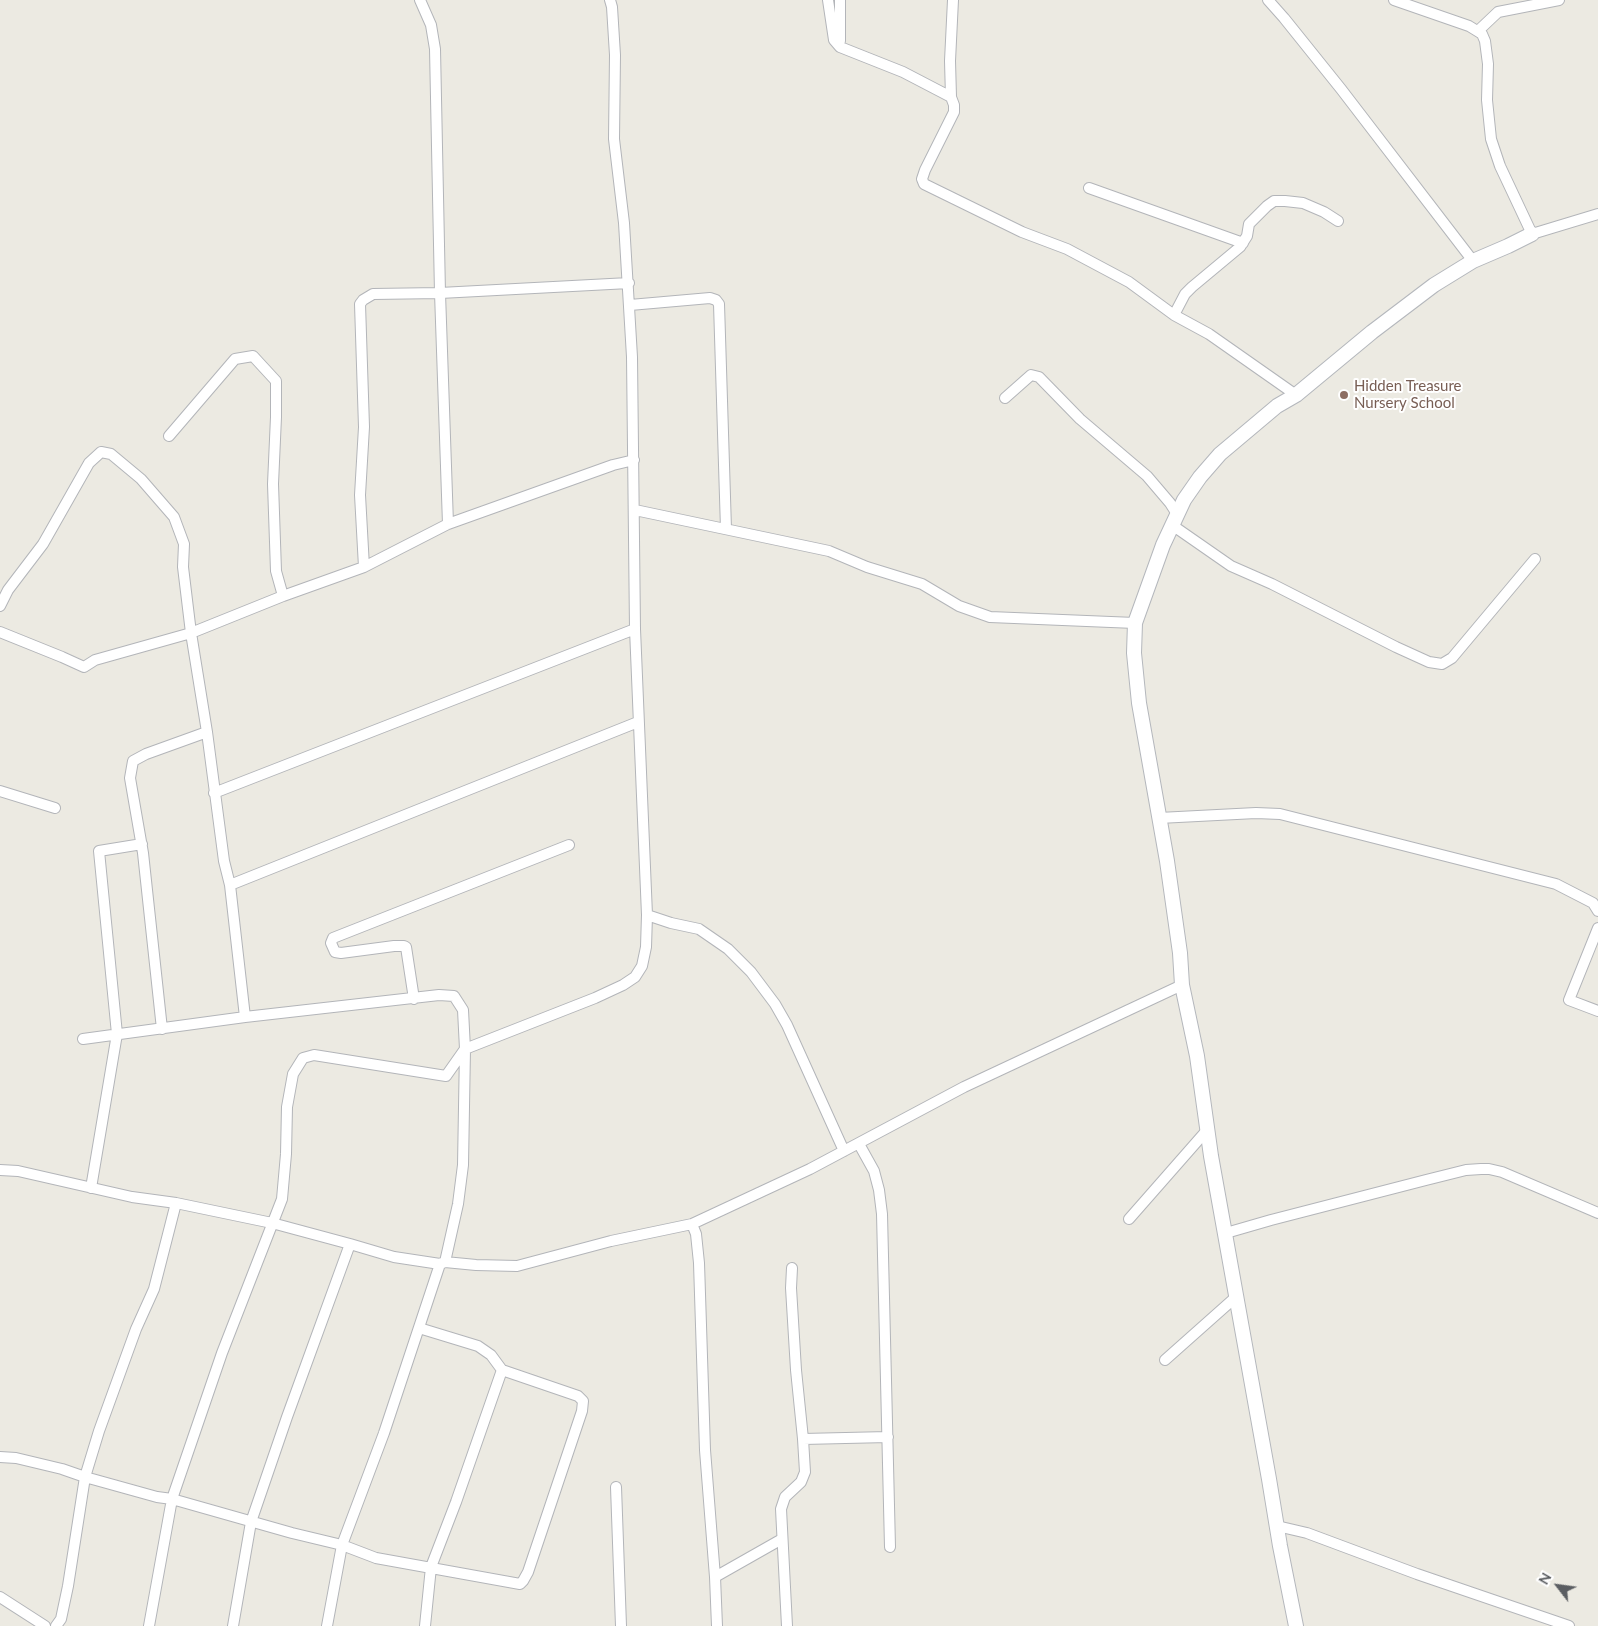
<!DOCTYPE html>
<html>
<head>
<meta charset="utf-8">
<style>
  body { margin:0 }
  #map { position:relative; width:1598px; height:1626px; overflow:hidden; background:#eceae2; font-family:Lato,sans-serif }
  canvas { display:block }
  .north { position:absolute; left:1533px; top:1561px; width:50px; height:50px; -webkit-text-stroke:4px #fff; paint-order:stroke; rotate:300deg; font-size:14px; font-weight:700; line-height:20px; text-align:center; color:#5b5e62 }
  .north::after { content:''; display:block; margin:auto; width:18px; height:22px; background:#5b5e62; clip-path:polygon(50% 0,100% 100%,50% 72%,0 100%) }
</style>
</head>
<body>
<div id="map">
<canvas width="1598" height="1626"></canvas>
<div class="north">N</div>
</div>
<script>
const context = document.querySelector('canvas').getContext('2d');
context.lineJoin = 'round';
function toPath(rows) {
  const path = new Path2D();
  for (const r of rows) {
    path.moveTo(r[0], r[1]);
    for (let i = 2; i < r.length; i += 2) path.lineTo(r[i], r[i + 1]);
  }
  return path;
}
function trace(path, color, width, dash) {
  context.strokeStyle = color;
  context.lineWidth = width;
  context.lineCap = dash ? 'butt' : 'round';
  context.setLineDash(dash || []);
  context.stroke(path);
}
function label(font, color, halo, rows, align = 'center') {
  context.font = font + ' Lato,sans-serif';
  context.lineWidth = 4;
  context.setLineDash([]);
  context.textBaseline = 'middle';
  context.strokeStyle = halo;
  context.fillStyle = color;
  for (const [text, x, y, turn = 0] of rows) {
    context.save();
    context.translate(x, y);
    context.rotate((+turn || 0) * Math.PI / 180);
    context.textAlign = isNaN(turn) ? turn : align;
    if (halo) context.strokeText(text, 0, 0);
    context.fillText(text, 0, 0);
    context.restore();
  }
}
const street = toPath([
  [420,0,431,25,435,49,440,293,448,524],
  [828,0,834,40,840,47,903,72,951,97],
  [840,0,840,41],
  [953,0,950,61,951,97,954,105,954,112,925,170,922,179,924,184,1022,232,1067,249,1129,282,1174,315,1209,334,1296,395],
  [1268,0,1284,18,1341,89,1473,261],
  [1394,0,1469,26,1482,34,1485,41,1488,64,1487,100,1491,139,1500,166,1532,234,1598,214],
  [1479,30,1498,12,1559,0],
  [1089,188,1243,243],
  [630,305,710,298,716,300,719,304,726,529],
  [1174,315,1185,294,1192,287,1240,247,1247,236,1249,224,1267,206,1274,201,1285,201,1303,203,1324,212,1338,221],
  [1005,398,1031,375,1039,377,1080,419,1147,476,1170,503,1177,514],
  [169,436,235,359,253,356,276,381,276,417,273,484,276,571,283,596],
  [635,510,829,551,867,567,922,584,959,606,990,617,1135,623],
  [1172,525,1231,566,1272,584,1396,647,1429,662,1442,664,1452,658,1535,559],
  [364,567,360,495,364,427,360,304,363,300,373,294,440,293,629,283],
  [0,606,8,590,43,544,89,463,101,452,111,454,141,479,174,517,184,544,183,567,191,633,207,732,224,861,230,885,245,1017],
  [0,632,62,657,84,667,95,660,191,633,283,596,364,567,448,524,613,465,634,460],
  [0,791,55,808],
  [214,793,635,629],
  [1159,818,1256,813,1280,814,1556,884,1593,903,1598,911],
  [230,885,638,722],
  [647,915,671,923,699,929,728,949,751,972,775,1004,787,1025,844,1151],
  [1598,928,1569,1000,1598,1011],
  [414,999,406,947,404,946,394,946,341,953,335,952,331,943,333,938,569,845],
  [162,1029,143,853,130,778,133,761,146,754,207,732],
  [83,1039,245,1017,439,995,454,996,463,1010,465,1049,463,1165,458,1204,445,1262],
  [859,1144,874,1171,879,1190,882,1214,890,1547],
  [0,1170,18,1171,132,1197,176,1203,272,1223,350,1244],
  [91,1188,117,1034,99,851,142,844],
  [1129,1219,1208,1129],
  [692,1224,696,1234,699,1263,705,1450,715,1577,717,1626],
  [1226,1233,1271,1220,1426,1180,1466,1170,1481,1169,1489,1169,1502,1172,1598,1213],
  [1165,1360,1237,1296],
  [803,1439,888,1437],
  [0,1457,16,1458,62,1469,85,1477,157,1497,172,1499,292,1533,342,1545,376,1558,520,1584,523,1581,528,1572,582,1411,583,1401,578,1396,502,1370,491,1355,478,1346,419,1328],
  [616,1487,621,1626],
  [1277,1526,1307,1533,1417,1574,1569,1626],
  [715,1577,782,1539],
  [0,1597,45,1626],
  [56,1626,61,1619,68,1586,85,1477,99,1431,136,1329,154,1289,176,1203],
  [149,1626,172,1499,222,1353,282,1199,286,1154,287,1107,293,1074,303,1058,314,1055,446,1076,465,1049,595,998,623,985,635,977,642,966,646,947,647,915,635,629,632,357,624,223,614,139,615,55,612,7,610,0],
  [233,1626,251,1522,287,1417,350,1244,394,1257,440,1264,445,1262,476,1265,517,1266,611,1241,692,1224,810,1169,964,1087,1182,985],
  [327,1626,342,1545,384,1433,440,1264],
  [425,1626,431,1567,456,1502,502,1370],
  [787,1626,781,1509,785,1497,801,1482,805,1472,803,1439,796,1370,791,1288,792,1268]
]);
const secondary = toPath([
  [1296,1626,1280,1546,1269,1479,1211,1156,1197,1056,1182,985,1180,953,1167,861,1139,703,1134,653,1135,623,1163,545,1184,500,1200,477,1220,454,1277,406,1296,395,1372,332,1434,285,1473,261,1508,246,1532,234]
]);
trace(street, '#b3b5b9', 12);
trace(secondary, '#b4b7bc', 16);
trace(street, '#fff', 10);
trace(secondary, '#fff', 14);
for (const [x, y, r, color] of [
  [1344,395,5,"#8d6e63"]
]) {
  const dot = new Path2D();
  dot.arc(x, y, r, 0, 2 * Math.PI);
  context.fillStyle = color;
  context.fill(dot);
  trace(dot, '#fff', 2);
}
label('15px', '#785e54', '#fff', [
  ["Hidden Treasure",1354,386],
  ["Nursery School",1354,403]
], 'left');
</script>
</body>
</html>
